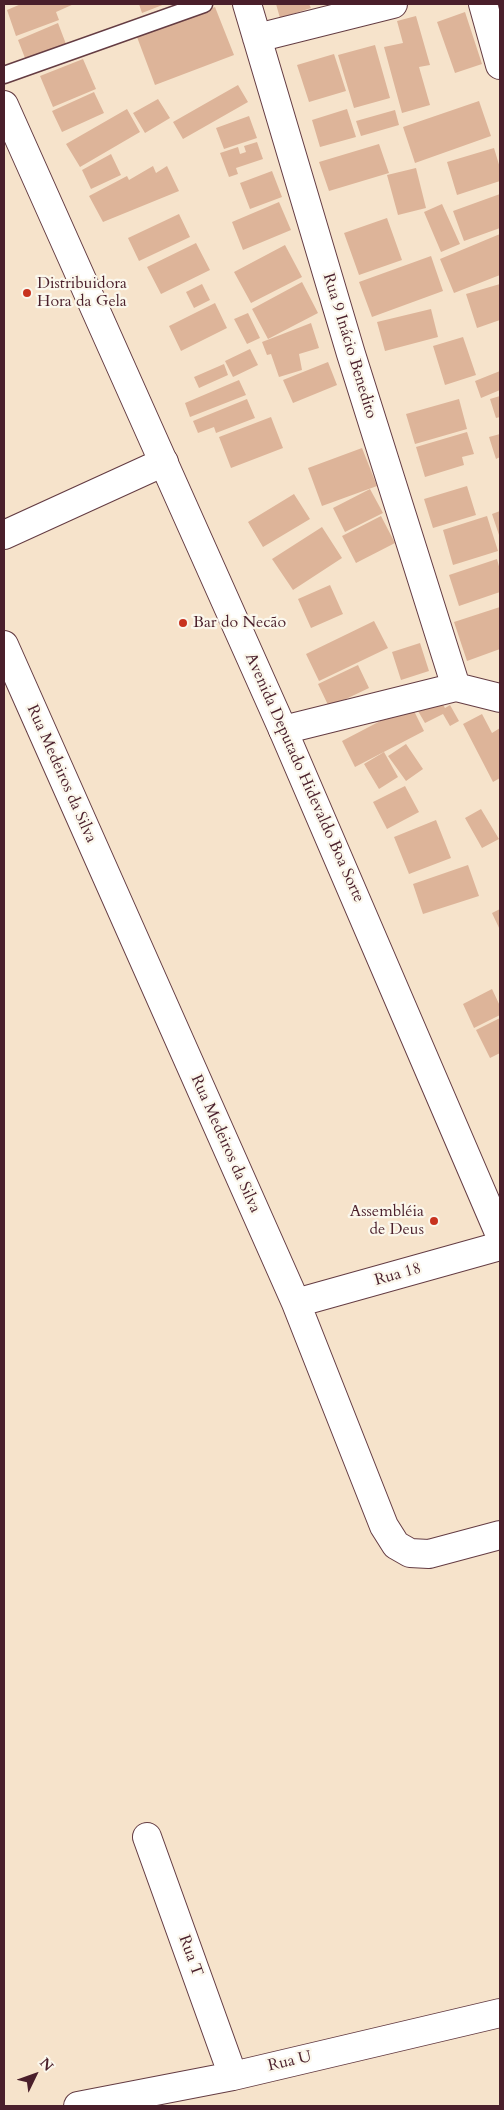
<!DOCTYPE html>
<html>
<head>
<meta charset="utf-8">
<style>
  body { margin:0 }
  #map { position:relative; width:504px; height:2110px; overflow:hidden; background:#f6e3cb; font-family:Cardo,serif }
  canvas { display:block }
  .frame { position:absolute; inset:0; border:5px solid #4a1f2b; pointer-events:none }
  .north { position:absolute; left:10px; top:2050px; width:50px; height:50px; -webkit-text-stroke:4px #fbf7ec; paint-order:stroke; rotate:48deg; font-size:14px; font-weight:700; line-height:20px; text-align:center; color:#4a1f2b }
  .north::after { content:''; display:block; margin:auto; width:18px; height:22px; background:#4a1f2b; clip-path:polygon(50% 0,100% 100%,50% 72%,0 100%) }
</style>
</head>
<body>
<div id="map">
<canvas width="504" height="2110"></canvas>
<div class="frame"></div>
<div class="north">N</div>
</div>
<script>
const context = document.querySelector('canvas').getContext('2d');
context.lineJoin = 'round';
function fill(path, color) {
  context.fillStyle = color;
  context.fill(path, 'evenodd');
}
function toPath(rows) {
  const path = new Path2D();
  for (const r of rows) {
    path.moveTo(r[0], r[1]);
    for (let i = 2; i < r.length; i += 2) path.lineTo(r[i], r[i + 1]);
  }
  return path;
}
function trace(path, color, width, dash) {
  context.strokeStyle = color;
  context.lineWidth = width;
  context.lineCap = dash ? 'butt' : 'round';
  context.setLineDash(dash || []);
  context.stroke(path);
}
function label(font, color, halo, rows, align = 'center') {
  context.font = font + ' Cardo,serif';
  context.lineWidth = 4.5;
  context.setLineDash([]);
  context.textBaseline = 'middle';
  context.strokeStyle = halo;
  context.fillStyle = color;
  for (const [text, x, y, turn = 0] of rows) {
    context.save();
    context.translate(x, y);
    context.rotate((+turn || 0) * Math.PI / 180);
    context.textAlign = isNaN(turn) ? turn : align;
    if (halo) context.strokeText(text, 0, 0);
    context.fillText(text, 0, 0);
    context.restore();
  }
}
fill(toPath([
  [21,4,74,4,56,12,59,20,16,36,7,10],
  [139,4,165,4,142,13],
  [276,4,309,4,311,8,280,18],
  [215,7,234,55,155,85,137,37],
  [465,12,482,64,455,73,437,22],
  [416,16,430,65,419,67,430,105,402,113,384,47,403,43,397,21],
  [58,23,66,44,25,58,18,40],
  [375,45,390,98,354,108,338,55],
  [334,54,346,91,309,102,297,65],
  [83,59,96,89,53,107,40,76],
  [238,85,248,102,183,139,173,122],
  [94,92,104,113,62,132,52,111],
  [158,99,170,118,145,133,133,113],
  [479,101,491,136,415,163,403,127],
  [127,109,140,132,80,167,66,144],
  [347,109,356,137,320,147,312,120],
  [395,110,399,125,361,136,356,121],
  [249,116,257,138,224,149,216,128],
  [257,142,263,159,236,168,238,174,229,177,220,153,238,147,240,154,246,152,244,146],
  [379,144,389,173,329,191,319,162],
  [494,148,500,168,500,181,457,195,447,162],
  [111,154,121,175,91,189,82,170],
  [153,166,156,173,167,166,179,191,103,222,89,196,127,176,129,180],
  [416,168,426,208,398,215,387,175],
  [272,171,282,197,250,209,240,183],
  [500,194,500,228,464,241,453,211],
  [279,202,291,230,243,250,232,222],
  [442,204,460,244,441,252,424,212],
  [179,214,190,237,139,261,128,238],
  [387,218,402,260,359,275,344,233],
  [500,234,500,275,454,293,440,259],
  [196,243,210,270,161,294,147,267],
  [285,245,302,277,251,303,234,272],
  [431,256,443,291,372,317,359,282],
  [302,282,318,313,268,339,252,309],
  [202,284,210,300,194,308,186,292],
  [500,284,500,320,477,328,466,294],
  [215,303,227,328,181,351,169,326],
  [431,309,438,337,385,351,377,322],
  [248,313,260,338,247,344,234,319],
  [311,323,319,348,299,354,302,370,279,377,271,354,267,355,262,342],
  [463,337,476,375,445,385,433,346],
  [250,349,258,365,233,377,225,361],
  [328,362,337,385,293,403,283,380],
  [224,364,228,375,199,388,194,377],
  [500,371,500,390,481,398,475,381],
  [239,380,246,395,190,417,185,403],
  [500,396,500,417,496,418,490,399],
  [247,399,255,418,216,433,214,427,198,433,193,421],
  [459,399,467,429,415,444,406,414],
  [271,417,283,448,231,468,219,437],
  [467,432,474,454,462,457,464,465,425,477,416,447],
  [500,434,500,457,496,459,489,437],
  [362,448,377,486,322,506,308,468],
  [467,486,476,515,433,528,424,499],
  [370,489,383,513,345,532,333,508],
  [294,494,310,519,263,547,248,522],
  [500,511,500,538,492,514],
  [381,516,395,543,356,563,342,536],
  [487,516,498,551,453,565,443,530],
  [322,527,342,558,293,590,272,559],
  [497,559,500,570,500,592,459,606,449,575],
  [330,585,343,614,311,628,298,599],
  [500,607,500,649,467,661,454,622],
  [374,621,388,648,319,681,306,654],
  [420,643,429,671,401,680,392,652],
  [358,665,369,688,329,707,318,684],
  [441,701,445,708,450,705,459,721,450,726,443,714,425,723,418,711],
  [411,705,424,731,355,767,342,741],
  [482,714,492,733,500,728,500,778,493,782,463,724],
  [406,744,423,769,406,781,388,756],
  [384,752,398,777,379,789,364,764],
  [405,786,419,812,387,829,373,802],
  [481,809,499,839,482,848,465,818],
  [436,820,451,858,409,874,394,837],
  [468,865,479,896,423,914,413,884],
  [500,909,500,930,492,913],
  [492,989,500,1006,500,1015,474,1028,463,1004],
  [500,1018,500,1053,490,1058,476,1030]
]), '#ddb499');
const service = toPath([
  [4,75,204,4]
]);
const minor = toPath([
  [247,4,351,354,456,687],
  [483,4,500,65],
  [257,38,393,4],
  [4,535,164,462],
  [4,645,296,1303,384,1526,396,1545,410,1553,429,1554,500,1535],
  [283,730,456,687,500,698],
  [296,1303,500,1246],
  [147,1837,233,2076],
  [78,2106,233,2076,500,2013]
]);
const secondary = toPath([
  [4,105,283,730,500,1235]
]);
trace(service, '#643c43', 19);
trace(minor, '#643c43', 30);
trace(secondary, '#643c43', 30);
trace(service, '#fff', 16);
trace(minor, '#fff', 28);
trace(secondary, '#fff', 28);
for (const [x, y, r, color] of [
  [27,293,5,"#c8321e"],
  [183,623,5,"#c8321e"],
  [434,1221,5,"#c8321e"]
]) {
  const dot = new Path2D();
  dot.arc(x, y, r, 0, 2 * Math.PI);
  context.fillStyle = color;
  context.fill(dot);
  trace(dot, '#fbf7ec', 2);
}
label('16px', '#4a1f2b', '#fbf7ec', [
  ["Distribuidora",37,284],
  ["Hora da Gela",37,302],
  ["Bar do Necão",193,623],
  ["Assembléia",424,1212,"right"],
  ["de Deus",424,1230,"right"]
], 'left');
label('16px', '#4a1f2b', '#fbf7ec', [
  ["Rua 9 Inácio Benedito",349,346,73],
  ["Rua Medeiros da Silva",61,774,66],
  ["Avenida Deputado Hidevaldo Boa Sorte",304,778,66],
  ["Rua Medeiros da Silva",225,1144,66],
  ["Rua 18",398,1275,-16],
  ["Rua T",190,1956,70],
  ["Rua U",290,2062,-13]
]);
</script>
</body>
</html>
